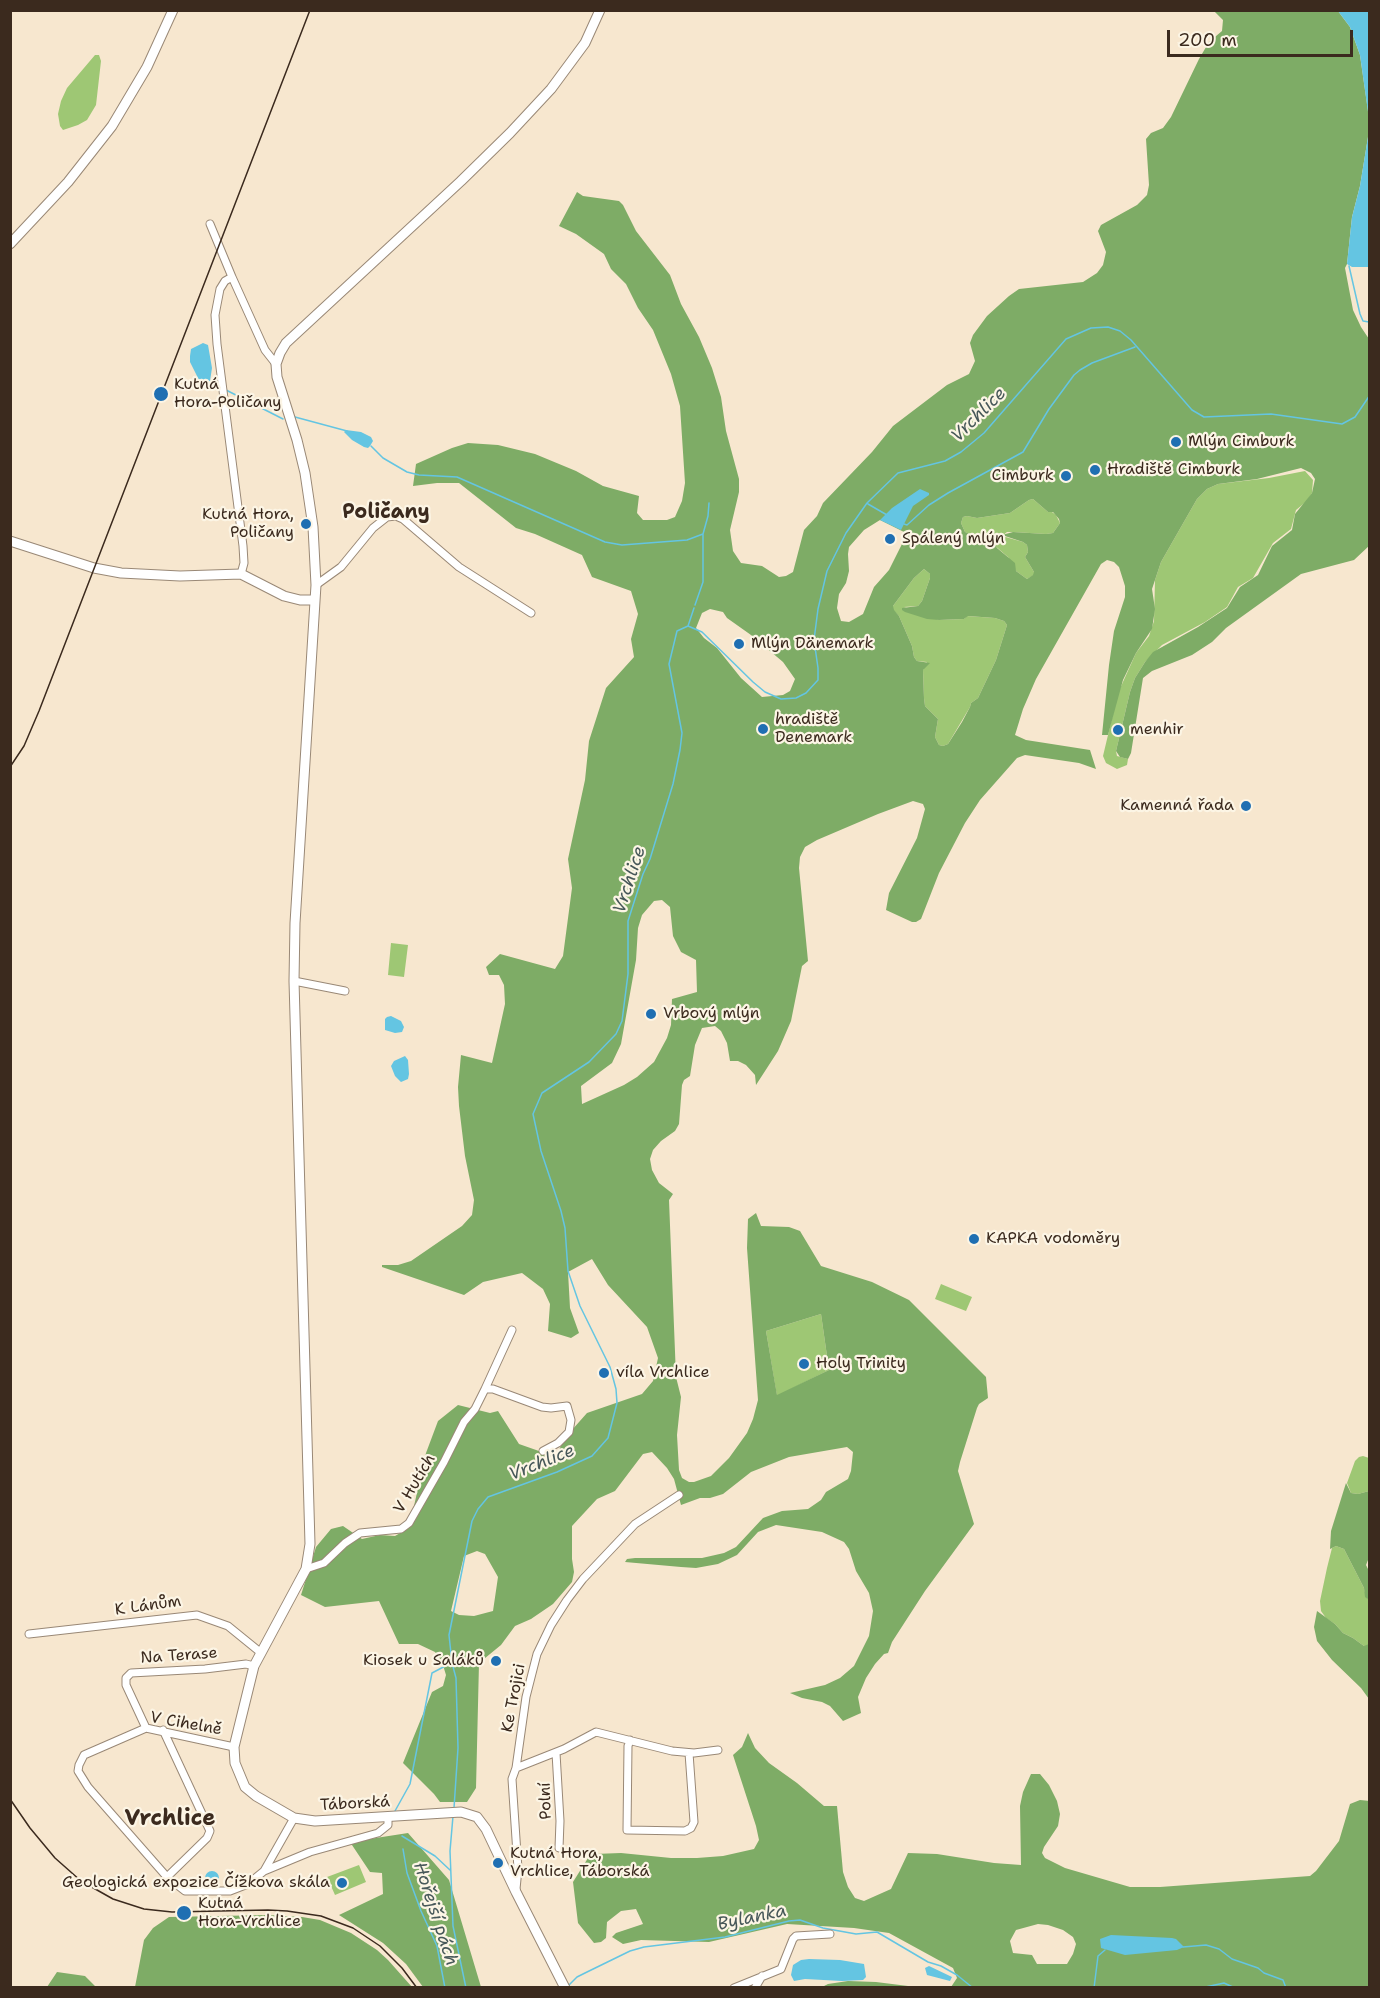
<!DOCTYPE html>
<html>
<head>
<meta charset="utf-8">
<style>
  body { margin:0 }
  #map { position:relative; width:1380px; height:1998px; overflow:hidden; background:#f7e7cf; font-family:"Shantell Sans",sans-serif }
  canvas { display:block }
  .frame { position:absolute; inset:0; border:12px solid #3b2a1e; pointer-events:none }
  .scale { position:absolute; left:1167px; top:30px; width:186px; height:27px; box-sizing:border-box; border:3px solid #3b2a1e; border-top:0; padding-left:8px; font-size:18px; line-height:21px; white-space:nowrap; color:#3b2a1e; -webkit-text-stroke:4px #fcf5e5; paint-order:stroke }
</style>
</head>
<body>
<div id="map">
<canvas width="1380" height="1998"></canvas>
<div class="frame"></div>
<div class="scale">200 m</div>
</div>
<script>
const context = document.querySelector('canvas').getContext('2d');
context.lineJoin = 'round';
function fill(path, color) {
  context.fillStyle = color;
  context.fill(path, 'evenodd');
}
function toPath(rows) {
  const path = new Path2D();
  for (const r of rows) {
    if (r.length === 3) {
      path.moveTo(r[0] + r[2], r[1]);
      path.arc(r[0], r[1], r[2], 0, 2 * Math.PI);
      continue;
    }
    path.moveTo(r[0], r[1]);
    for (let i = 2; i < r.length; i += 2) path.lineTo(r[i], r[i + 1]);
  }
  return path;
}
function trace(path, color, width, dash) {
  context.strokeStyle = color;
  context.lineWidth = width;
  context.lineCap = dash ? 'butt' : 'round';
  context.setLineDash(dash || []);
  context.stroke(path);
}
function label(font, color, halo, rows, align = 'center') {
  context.font = font + ' "Shantell Sans",sans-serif';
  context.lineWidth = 4.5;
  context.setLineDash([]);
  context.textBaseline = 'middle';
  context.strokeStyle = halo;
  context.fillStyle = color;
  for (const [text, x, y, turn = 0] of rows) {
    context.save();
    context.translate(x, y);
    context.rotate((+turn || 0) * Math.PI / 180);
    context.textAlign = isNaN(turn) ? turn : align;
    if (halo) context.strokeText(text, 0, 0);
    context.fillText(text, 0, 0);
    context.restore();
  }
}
fill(toPath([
  [95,55,99,55,101,61,96,105,87,120,78,125,63,130,60,126,58,114,61,101,67,88],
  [1305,471,1313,480,1312,493,1307,501,1296,510,1291,529,1273,543,1253,578,1238,587,1227,607,1205,622,1162,645,1145,662,1135,678,1130,692,1116,751,1117,756,1128,759,1127,765,1117,769,1106,763,1103,756,1118,693,1136,653,1149,636,1154,621,1155,580,1161,562,1197,499,1207,489,1218,484,1269,478],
  [1033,499,1048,512,1052,512,1056,515,1060,523,1053,533,1046,534,1013,532,1007,532,1002,536,1023,542,1027,545,1028,552,1025,557,1034,572,1034,575,1027,579,1016,571,1008,557,994,545,986,540,973,545,970,541,972,535,965,532,961,523,963,517,967,516,977,518,1010,513,1029,500],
  [924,569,930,574,930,578,922,601,918,606,904,607,939,620,964,619,967,616,995,618,1004,621,1007,625,996,660,978,698,971,703,970,707,948,744,943,746,939,745,935,737,938,719,925,706,924,698,923,670,927,662,917,661,914,657,912,646,899,616,893,610,893,606,914,578],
  [391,943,408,945,404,977,388,975],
  [941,1284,972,1297,966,1311,935,1299],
  [821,1314,829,1370,777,1396,766,1331],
  [1363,1456,1369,1458,1369,1491,1358,1494,1351,1493,1347,1483,1355,1461,1359,1457],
  [1336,1546,1344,1549,1364,1588,1366,1597,1369,1600,1368,1646,1364,1646,1353,1638,1343,1633,1335,1624,1326,1618,1321,1611,1320,1601,1327,1568,1332,1548],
  [359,1865,366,1882,335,1895,327,1877]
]), '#9ec774');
fill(toPath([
  [1214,11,1338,11,1350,27,1360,55,1368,111,1368,137,1360,186,1352,217,1347,264,1345,268,1353,310,1361,327,1369,339,1370,545,1354,560,1301,574,1226,628,1212,642,1192,655,1152,671,1143,678,1131,753,1128,759,1120,757,1116,751,1130,692,1135,678,1145,662,1153,652,1198,627,1227,608,1240,587,1258,575,1272,546,1292,530,1295,514,1312,493,1315,479,1311,473,1301,468,1257,479,1218,484,1207,489,1197,499,1161,562,1152,589,1155,609,1152,629,1136,653,1123,680,1108,735,1102,735,1109,665,1114,631,1125,597,1125,586,1119,567,1114,562,1107,560,1101,564,1036,679,1023,709,1015,735,1026,740,1090,750,1096,769,1079,763,1025,755,1017,758,980,800,965,823,939,873,921,919,916,922,912,922,886,910,889,893,917,838,925,809,923,804,913,801,878,814,817,840,805,847,800,857,799,868,808,961,802,966,791,1021,778,1051,756,1085,755,1075,746,1065,738,1061,730,1061,727,1043,721,1031,715,1026,702,1028,695,1045,690,1076,684,1080,682,1085,679,1124,675,1131,661,1141,653,1150,650,1159,652,1170,659,1183,673,1194,669,1200,676,1377,681,1397,677,1435,679,1470,682,1478,689,1482,694,1482,711,1476,729,1458,747,1433,753,1419,758,1400,747,1248,748,1219,756,1213,761,1226,789,1227,800,1231,821,1266,872,1282,909,1300,986,1377,988,1398,979,1404,977,1408,960,1462,958,1471,974,1524,925,1591,892,1642,888,1653,884,1654,875,1664,866,1678,858,1697,861,1713,843,1721,830,1706,822,1702,802,1698,790,1693,825,1685,840,1678,854,1666,869,1636,873,1611,869,1593,856,1571,849,1549,844,1542,822,1532,776,1525,758,1532,737,1555,718,1564,696,1568,681,1567,625,1562,627,1559,635,1558,702,1558,724,1553,736,1547,763,1518,782,1511,808,1509,821,1500,826,1492,848,1479,851,1471,853,1452,847,1447,789,1457,751,1472,723,1494,710,1498,700,1498,681,1505,674,1479,667,1468,652,1452,643,1454,615,1491,597,1499,572,1526,572,1559,574,1572,572,1582,553,1604,531,1619,515,1626,501,1645,479,1663,476,1788,467,1802,440,1802,434,1794,403,1763,432,1692,443,1686,446,1675,442,1662,435,1652,418,1644,399,1644,379,1601,325,1607,301,1595,316,1547,331,1529,343,1526,362,1539,380,1535,395,1536,409,1528,426,1453,438,1421,458,1405,490,1413,498,1411,519,1444,556,1457,564,1439,587,1413,642,1394,653,1381,658,1358,647,1327,608,1285,592,1259,568,1272,570,1308,579,1333,571,1338,548,1331,550,1304,543,1289,522,1273,483,1282,464,1295,382,1267,382,1265,398,1265,411,1261,462,1226,472,1215,474,1200,465,1156,459,1106,458,1087,461,1055,492,1063,505,1004,504,985,499,975,489,975,486,967,500,954,555,969,563,956,572,888,568,859,585,780,589,741,606,688,634,657,631,639,638,614,631,591,592,577,582,555,535,534,516,528,459,483,437,483,413,486,416,464,452,448,468,443,498,445,535,454,576,471,603,486,639,496,637,513,643,520,667,520,675,517,682,501,685,483,680,406,671,374,653,330,638,308,626,284,611,269,604,254,576,234,559,226,577,192,583,196,619,201,623,205,636,231,670,275,681,304,699,337,712,368,721,397,726,431,739,479,739,492,730,530,733,551,741,563,762,566,779,577,786,576,793,572,804,530,817,516,823,503,872,452,893,426,947,385,969,374,975,361,970,343,973,335,987,316,1009,296,1019,289,1083,282,1097,273,1103,265,1106,252,1098,231,1101,225,1137,205,1147,195,1149,185,1146,139,1151,133,1163,128,1171,117,1199,59,1209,42,1222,31,1223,20],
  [1033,499,1048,512,1053,512,1059,519,1060,523,1053,533,1046,534,1013,532,1002,535,1023,542,1027,545,1028,552,1025,557,1034,572,1033,575,1027,579,1016,571,1015,563,997,548,993,541,986,540,973,545,970,541,973,535,965,532,961,523,963,517,967,516,977,518,1010,513,1029,500],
  [880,520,904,532,902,544,889,570,874,587,863,614,849,622,841,621,837,608,839,594,846,583,849,571,848,554,849,547,864,530],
  [924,569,930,574,930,578,922,601,918,606,902,608,902,610,905,612,927,619,939,620,964,619,968,616,995,618,1004,621,1007,625,996,660,978,698,971,703,970,707,962,722,948,744,943,746,939,745,935,737,938,719,925,706,924,698,923,670,930,663,917,661,914,657,912,646,899,616,894,610,893,606,914,578],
  [710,609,723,612,727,618,751,635,783,662,795,679,790,691,783,695,762,697,741,678,717,648,704,638,696,628,702,613],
  [662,900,670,907,673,936,681,952,696,960,697,992,672,999,671,1025,667,1038,654,1062,637,1077,624,1085,582,1104,581,1086,612,1063,621,1044,636,960,638,928,642,915,654,901],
  [821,1314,829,1370,777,1395,766,1331],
  [477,1551,485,1554,498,1577,493,1611,474,1616,459,1615,451,1611,464,1556],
  [1346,1483,1351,1493,1358,1494,1369,1491,1370,1555,1366,1565,1369,1571,1369,1600,1365,1597,1364,1588,1344,1549,1336,1546,1330,1549,1331,1531],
  [1317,1611,1335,1624,1343,1633,1353,1638,1364,1646,1369,1644,1369,1699,1361,1688,1332,1660,1317,1641,1314,1627],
  [748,1733,755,1748,769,1763,797,1783,824,1806,837,1806,843,1872,848,1887,855,1898,864,1901,891,1889,908,1853,937,1854,994,1863,1021,1865,1020,1806,1023,1792,1031,1774,1040,1774,1049,1785,1057,1801,1060,1814,1058,1826,1044,1847,1042,1853,1045,1858,1065,1868,1130,1887,1160,1887,1310,1876,1316,1871,1339,1841,1350,1804,1360,1800,1370,1801,1369,1987,951,1987,957,1978,953,1968,889,1933,854,1928,787,1924,709,1942,641,1940,623,1944,612,1937,616,1933,643,1924,636,1909,621,1911,607,1922,606,1938,601,1942,594,1943,578,1923,573,1882,588,1858,594,1854,621,1853,671,1858,697,1858,723,1856,754,1849,759,1840,756,1826,733,1755,742,1747],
  [1038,1924,1048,1925,1063,1930,1073,1937,1076,1944,1073,1954,1067,1964,1037,1964,1032,1955,1013,1953,1010,1941,1016,1930],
  [408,1833,449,1880,481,1987,423,1987,406,1964,383,1943,339,1915,383,1894,382,1873,370,1872,350,1842],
  [268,1915,302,1917,320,1920,351,1933,377,1950,388,1960,412,1987,135,1987,144,1940,153,1928,169,1917],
  [57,1972,85,1976,96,1987,47,1987],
  [848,1981,876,1982,916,1987,822,1987,828,1984]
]), '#7eac66');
fill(toPath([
  [1338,11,1369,11,1369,267,1352,267,1347,264,1352,217,1360,186,1368,137,1368,112,1360,55,1350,27],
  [203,343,208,345,212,368,210,381,204,384,200,382,190,362,190,356,191,349],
  [346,430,361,432,371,437,373,441,370,446,368,448,364,447,352,440,344,432],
  [920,489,929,493,929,495,913,506,901,530,880,520,892,508],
  [391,1016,401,1021,404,1027,402,1032,395,1033,385,1030,385,1019,387,1017],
  [405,1056,408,1060,409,1074,408,1079,401,1082,395,1076,391,1066,394,1061],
  [212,1878,7],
  [1111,1935,1172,1938,1176,1939,1184,1947,1177,1950,1125,1955,1101,1948,1100,1939],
  [809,1959,840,1960,864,1964,866,1977,863,1980,842,1981,805,1979,794,1981,791,1975,793,1965,801,1960],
  [929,1966,952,1977,950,1981,927,1975,925,1968]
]), '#64c5e2');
trace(toPath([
  [1349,266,1360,314,1363,321,1369,322],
  [1370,320,1370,324],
  [210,381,219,387],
  [226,390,283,419],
  [295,417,347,431],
  [371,446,383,458,407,472,419,475,457,477,605,542,622,545,687,540,703,534,703,582,695,605],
  [868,504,887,515],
  [904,524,907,525,929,505,948,493,1023,452,1049,409,1074,375,1080,370,1092,363,1135,347],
  [703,534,708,516,709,503],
  [688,626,694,608],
  [454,1808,458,1748,456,1678,452,1663,449,1635,472,1521,478,1509,488,1497,557,1472,592,1456,608,1438,617,1403,616,1389,610,1367,580,1306,568,1271,565,1228,561,1211,541,1151,533,1114,542,1093,589,1062,616,1034,622,1021,628,974,628,921,643,874,650,859,673,784,680,750,682,733,669,664,677,631,688,626,702,632,753,682,765,692,781,699,796,698,806,693,818,680,818,668,814,640,818,609,827,571,846,533,867,503,898,473,945,461,961,452,984,433,1066,339,1091,328,1108,327,1120,331,1131,340,1192,410,1204,417,1271,414,1342,424,1355,417,1370,395],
  [395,1811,410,1784,432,1673,451,1663],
  [453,1816,450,1851,453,1926,466,1988],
  [402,1836,435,1856,450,1870],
  [403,1849,407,1873,421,1911,437,1946,445,1988],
  [1183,1947,1206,1945,1219,1949,1232,1959,1258,1968,1264,1973,1283,1980,1286,1988],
  [569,1985,577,1977,585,1973,630,1951,644,1947,725,1937,789,1921,800,1920,823,1928,856,1934,877,1932,928,1962,941,1966,957,1975,973,1988],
  [601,1988,601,1987],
  [1094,1988,1098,1956,1105,1950],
  [1201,1988,1224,1983,1235,1988]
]), '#64c5e2', 1.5);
const street = toPath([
  [210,224,232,277],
  [241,574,244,563,243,546,217,344,215,315,220,289,225,281,232,277,265,350,276,364],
  [316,585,341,567,373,528,387,517,396,516,403,519,459,567,531,613],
  [294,981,345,991],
  [485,1389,512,1330],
  [306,1569,324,1563,345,1543,360,1533,401,1529,409,1523,444,1462,464,1422,475,1409,485,1389,493,1389,542,1407,551,1408,567,1406,571,1420,569,1432,558,1443,543,1451],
  [29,1634,197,1615,228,1626,260,1652],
  [146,1728,126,1685,126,1678,131,1673,205,1669,246,1664,254,1666],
  [163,1730,210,1831,207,1838,167,1877],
  [630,1740,628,1746,627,1830,685,1831,691,1828,694,1822,689,1753],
  [234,1747,146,1728,84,1755,79,1765,78,1771,88,1787,167,1877,185,1891,230,1891,248,1884,264,1871,294,1818],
  [556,1753,560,1821,559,1848],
  [516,1768,564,1749,596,1732,672,1751,694,1753,718,1750],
  [264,1871,310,1852,378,1833,388,1825,388,1817],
  [516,1889,518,1869,512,1779,516,1768,526,1697,537,1654,551,1625,567,1600,583,1579,635,1524,679,1495],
  [734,1988,781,1969,793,1939,796,1936,830,1934],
  [755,1988,762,1976]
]);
const secondary = toPath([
  [10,244,68,182,112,126,147,67,173,10],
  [10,541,94,568,121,573,180,576,241,574,284,596,300,600,314,600],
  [565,1988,516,1892,486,1829,477,1817,461,1812,315,1821,294,1818,256,1796,245,1787,235,1763,234,1747,254,1666,306,1569,310,1544,294,981,295,923,316,585,313,527,305,473,297,440,277,377,276,364,280,353,286,343,461,181,510,133,551,89,585,43,600,10]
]);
trace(street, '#998876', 9);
trace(secondary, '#998876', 11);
trace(street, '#fff', 7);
trace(secondary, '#fff', 9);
trace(toPath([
  [10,767,24,746,39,711,310,10],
  [10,1799,30,1828,55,1858,81,1881,113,1899,144,1909,172,1912,268,1910,287,1911,321,1916,353,1928,380,1946,402,1968,417,1988]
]), '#3b2a1e', 1.5);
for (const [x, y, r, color] of [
  [161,394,8,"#1f6fb2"],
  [1176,442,6,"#1f6fb2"],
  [1095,470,6,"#1f6fb2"],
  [1066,476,6,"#1f6fb2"],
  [306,524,6,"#1f6fb2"],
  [890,539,6,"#1f6fb2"],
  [739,644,6,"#1f6fb2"],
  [763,729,6,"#1f6fb2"],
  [1118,730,6,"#1f6fb2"],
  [1246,806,6,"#1f6fb2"],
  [651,1014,6,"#1f6fb2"],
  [974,1239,6,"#1f6fb2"],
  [804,1364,6,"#1f6fb2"],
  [604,1373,6,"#1f6fb2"],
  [496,1661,6,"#1f6fb2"],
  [498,1863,6,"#1f6fb2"],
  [342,1883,6,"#1f6fb2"],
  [184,1913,8,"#1f6fb2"]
]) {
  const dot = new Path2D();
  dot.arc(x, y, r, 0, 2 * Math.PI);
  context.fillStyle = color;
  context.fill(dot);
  trace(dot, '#fcf5e5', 2);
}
label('16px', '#3b2a1e', '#fcf5e5', [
  ["Kutná",174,385],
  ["Hora-Poličany",174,403],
  ["Mlýn Cimburk",1188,442],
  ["Hradiště Cimburk",1107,470],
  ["Cimburk",1054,476,"right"],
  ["Kutná Hora,",294,515,"right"],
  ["Poličany",294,533,"right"],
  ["Spálený mlýn",902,539],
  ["Mlýn Dänemark",751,644],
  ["hradiště",775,720],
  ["Denemark",775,738],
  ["menhir",1130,730],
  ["Kamenná řada",1234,806,"right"],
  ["Vrbový mlýn",663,1014],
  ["KAPKA vodoměry",986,1239],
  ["Holy Trinity",816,1364],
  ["víla Vrchlice",616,1373],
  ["Kiosek u Saláků",484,1661,"right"],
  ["Kutná Hora,",510,1854],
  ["Vrchlice, Táborská",510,1872],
  ["Geologická expozice Čížkova skála",330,1883,"right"],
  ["Kutná",198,1904],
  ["Hora-Vrchlice",198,1922]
], 'left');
label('16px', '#3b2a1e', '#fcf5e5', [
  ["V Hutích",415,1484,-59],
  ["K Lánům",148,1606,-8],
  ["Na Terase",179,1656,-4],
  ["Ke Trojici",514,1698,-79],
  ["V Cihelně",186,1724,10],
  ["Polní",546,1801,-92],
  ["Táborská",355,1804,-3]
]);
label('italic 18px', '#475859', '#fcf5e5', [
  ["Vrchlice",979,415,-45],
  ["Vrchlice",630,880,-72],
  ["Vrchlice",542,1463,-22],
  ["Hořejší pách",435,1914,72],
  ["Bylanka",752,1918,-12]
]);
label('bold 20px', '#3b2a1e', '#fcf5e5', [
  ["Poličany",386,513]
]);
label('bold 22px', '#3b2a1e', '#fcf5e5', [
  ["Vrchlice",170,1819]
]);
</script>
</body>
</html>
